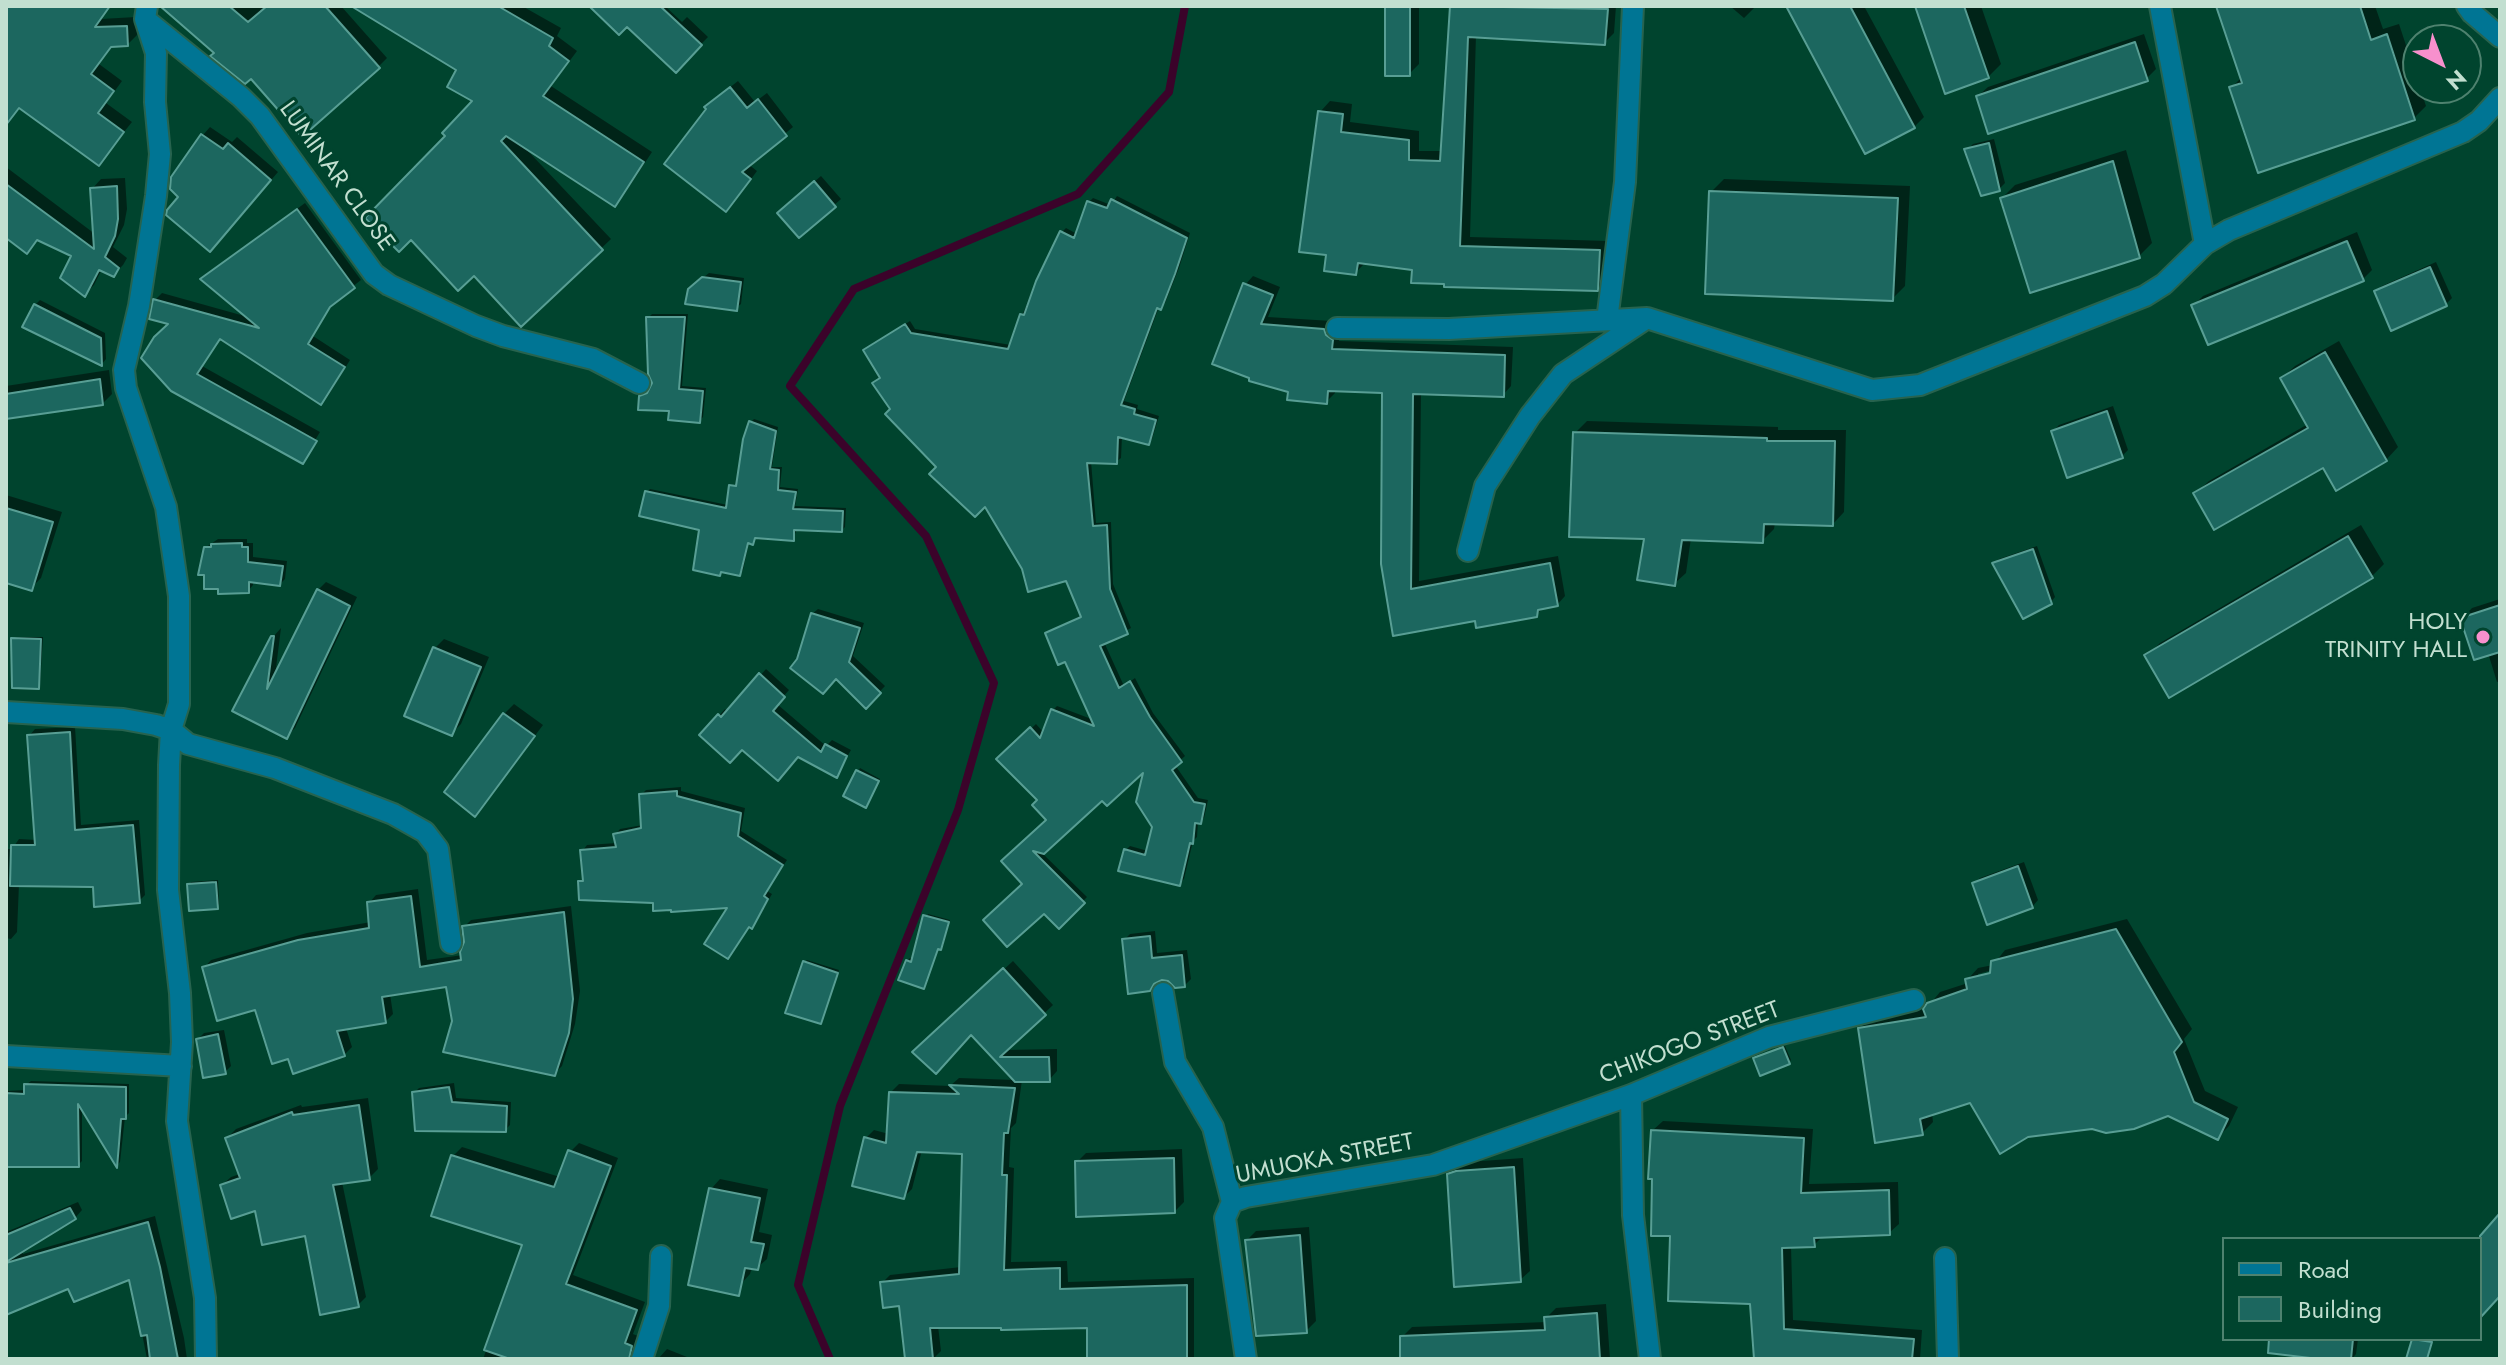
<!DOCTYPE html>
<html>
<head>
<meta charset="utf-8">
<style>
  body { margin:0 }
  #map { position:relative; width:2506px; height:1365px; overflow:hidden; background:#00442e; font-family:Jost,sans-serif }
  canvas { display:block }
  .frame { position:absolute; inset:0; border:8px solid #c2dfd0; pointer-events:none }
  .legend { position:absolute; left:2222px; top:1237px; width:260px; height:104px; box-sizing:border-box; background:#00442e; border:2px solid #4e826f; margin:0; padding:10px 14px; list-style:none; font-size:24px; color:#c2dfd0 }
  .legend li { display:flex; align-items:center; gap:16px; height:40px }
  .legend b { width:40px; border:2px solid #4e826f }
  .north { position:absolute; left:2402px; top:24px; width:80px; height:80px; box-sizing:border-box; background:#00442e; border:2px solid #4e826f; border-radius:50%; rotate:138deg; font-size:22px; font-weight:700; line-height:32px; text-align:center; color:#c2dfd0 }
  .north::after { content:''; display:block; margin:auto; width:28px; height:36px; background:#f790cd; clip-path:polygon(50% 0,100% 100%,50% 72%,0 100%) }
</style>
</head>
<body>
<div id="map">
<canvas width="2506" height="1365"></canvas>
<div class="frame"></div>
<ul class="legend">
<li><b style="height:10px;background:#007594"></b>Road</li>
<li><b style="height:22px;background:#1c675f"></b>Building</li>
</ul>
<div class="north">N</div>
</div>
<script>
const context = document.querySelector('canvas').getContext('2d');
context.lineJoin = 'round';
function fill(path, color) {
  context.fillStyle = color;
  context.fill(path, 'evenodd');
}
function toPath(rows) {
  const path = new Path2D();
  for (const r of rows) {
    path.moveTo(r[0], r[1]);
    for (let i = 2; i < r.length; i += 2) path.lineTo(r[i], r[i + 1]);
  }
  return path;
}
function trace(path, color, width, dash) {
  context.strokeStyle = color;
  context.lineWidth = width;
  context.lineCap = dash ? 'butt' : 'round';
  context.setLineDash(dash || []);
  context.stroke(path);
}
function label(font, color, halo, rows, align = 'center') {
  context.font = font + ' Jost,sans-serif';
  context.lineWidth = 6;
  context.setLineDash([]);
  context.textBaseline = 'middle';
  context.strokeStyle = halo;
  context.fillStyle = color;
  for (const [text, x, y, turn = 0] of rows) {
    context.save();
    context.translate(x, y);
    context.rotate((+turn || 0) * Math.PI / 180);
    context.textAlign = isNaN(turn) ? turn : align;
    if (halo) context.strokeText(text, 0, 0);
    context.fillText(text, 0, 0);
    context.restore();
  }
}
fill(toPath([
  [6,6,110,6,101,19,136,17,137,35,128,44,113,45,99,64,122,81,106,103,132,122,99,163,21,106,6,125],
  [184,6,341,6,387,58,378,67,251,76,217,52],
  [355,6,522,6,561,28,557,36,577,51,551,86,652,152,623,196,614,205,527,150,611,239,522,324,447,136,475,101,459,69],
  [594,6,665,6,682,22,687,17,708,37,677,69,627,24],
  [1387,6,1419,6,1419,64,1409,74],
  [1452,6,1616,6,1614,33,1604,43,1476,35,1470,237,1609,241,1607,279,1597,289,1365,263,1355,273,1328,253,1320,112,1330,101,1352,104,1350,122,1419,131,1419,151,1442,151],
  [1730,6,1756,6,1744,18],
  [1788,6,1864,6,1924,117,1914,127],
  [1917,6,1981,6,2001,64,1988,77],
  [2224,6,2375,6,2383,29,2399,24,2426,106,2414,118,2231,88,2242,77],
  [2144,34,2156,69,2146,79,1978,96,1988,87],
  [738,81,755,102,767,93,793,127,748,164,757,171,734,202,714,100],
  [210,127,232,142,237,137,278,172,218,242,181,197,203,135],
  [1994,139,2005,183,1999,189,1967,150,1973,144],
  [2126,150,2152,243,2139,256,2002,198,2015,185],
  [6,167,95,234,92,189,101,179,125,178,127,209,124,225,113,247,127,258,123,265,113,275,102,269,94,285,85,294,74,256,38,238,36,242,6,211],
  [821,176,841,199,799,236,785,207],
  [1724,179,1910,186,1905,286,1892,299,1711,192],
  [1117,196,1190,233,1179,268,1165,303,1159,307,1124,401,1138,405,1137,409,1159,416,1152,439,1148,443,1122,436,1121,458,1116,462,1091,461,1096,523,1111,522,1113,584,1131,628,1104,642,1124,686,1135,678,1153,713,1185,756,1175,765,1198,798,1208,800,1204,818,1198,822,1197,837,1193,841,1184,879,1180,883,1126,850,1130,846,1148,851,1155,826,1147,767,1102,798,1042,853,1087,897,1059,926,1004,861,1049,820,1040,800,999,759,1036,724,1044,733,1052,711,1057,706,1094,720,1066,659,1047,633,1082,615,1067,579,1024,568,985,503,939,467,893,409,870,347,910,321,915,329,1011,345,1022,315,1062,232,1066,228,1077,234,1089,202,1093,198,1111,205],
  [305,203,361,280,334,301,313,336,350,360,328,396,321,403,222,337,202,366,320,432,305,457,308,457,303,462,173,389,172,323,155,300,162,293,248,317,210,273],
  [2357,232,2372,270,2362,280,2194,305,2203,296],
  [2436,262,2452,298,2446,304,2376,292,2382,286],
  [709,273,744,278,741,304,736,308,695,284],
  [1253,276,1280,287,1268,317,1332,321,1340,331,1339,341,1513,347,1511,386,1503,395,1421,392,1419,581,1558,556,1565,596,1557,605,1544,607,1536,615,1476,619,1395,634,1384,391,1335,389,1335,393,1326,402,1251,380,1245,285],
  [40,300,105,333,106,359,102,364,35,305],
  [652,314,688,314,682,386,706,388,703,417,699,421,641,397,650,391,654,383,648,318],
  [2339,341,2398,447,2386,460,2324,465,2196,493,2209,481,2308,424,2282,378,2295,366],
  [109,370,112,394,102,404,6,417,6,386],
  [2113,406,2128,450,2122,456,2053,431,2059,425],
  [754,419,778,427,772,467,782,467,780,487,798,489,795,506,846,508,845,527,842,530,797,529,793,539,756,536,752,542,749,542,743,570,739,574,723,570,720,574,701,528,647,492,650,489,728,505,731,486,739,484,751,422],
  [1587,421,1778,427,1778,430,1846,430,1844,512,1833,524,1775,523,1774,529,1763,540,1691,538,1686,573,1674,584,1646,537,1575,433],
  [6,495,62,512,41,578,31,588,6,581],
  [2361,525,2384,564,2372,576,2147,656,2160,643],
  [218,539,247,539,247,543,253,543,253,557,287,561,285,579,280,584,253,581,253,585,248,591,205,548],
  [2037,546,2055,597,2051,602,1995,563,1999,559],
  [326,582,357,597,295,728,287,736,235,710,273,637,281,628,275,676,318,590],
  [2500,599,2500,681,2497,682,2488,653,2463,618,2472,608],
  [818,609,864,623,853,656,885,686,866,706,836,676,799,660,812,614],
  [16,637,43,637,40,684,38,687,13,639],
  [444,639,489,657,461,724,451,734,435,648],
  [766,669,789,690,777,704,826,746,832,740,851,750,836,776,799,755,742,748,702,734,725,709,728,712],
  [514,704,543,725,475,815,504,714],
  [75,727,81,825,139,820,145,895,139,901,95,885,19,884,17,932,11,939,6,938,6,849,12,849,19,839,37,840,29,736,35,729],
  [860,768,880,779,868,803,846,795],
  [681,787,681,791,745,808,741,831,787,860,767,891,772,894,756,921,750,925,728,957,731,906,655,901,580,882,584,877,583,850,587,845,617,843,616,834,620,829,643,825,641,795,646,790],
  [2024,862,2038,900,2032,907,1974,884,1980,878],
  [218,880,219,904,217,907,189,885,191,882],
  [418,889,427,960,463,955,466,942,464,927,471,920,571,906,580,991,575,1024,562,1066,554,1074,454,1021,447,984,390,994,393,1014,386,1021,346,1028,352,1047,344,1055,289,1057,256,1008,204,968,211,960,307,933,371,922,369,903,376,895],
  [928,914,950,920,943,946,939,948,924,987,907,961,910,958,914,960],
  [2127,919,2192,1029,2184,1039,2205,1091,2238,1107,2229,1126,2218,1137,2168,1113,2092,1127,1971,1101,1932,1113,1933,1122,1922,1133,1860,1028,1872,1017,1926,1009,1940,992,1968,983,1967,980,1978,968,1993,965,2005,950],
  [1999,968,2000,972,1978,978,1978,974],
  [1155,931,1157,953,1187,950,1191,979,1185,985,1161,978,1150,989,1124,940,1130,934],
  [807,960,839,970,820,1022,805,962],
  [1013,961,1053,1005,1006,1050,1057,1049,1057,1071,1049,1080,1022,1080,1016,1123,1011,1128,1009,1167,1014,1168,1011,1262,1067,1261,1068,1282,1194,1278,1194,1359,1089,1359,1089,1326,938,1326,941,1351,933,1359,907,1359,900,1304,882,1283,890,1275,961,1267,964,1152,922,1150,912,1189,904,1197,866,1138,874,1130,889,1134,891,1092,899,1084,950,1086,959,1078,1016,1080,971,1032,923,1044],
  [224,1030,231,1066,225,1072,198,1039,204,1033],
  [1785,1046,1791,1060,1788,1063,1755,1058],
  [31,1081,129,1084,129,1113,125,1117,120,1162,117,1165,82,1106,82,1161,78,1165,6,1165,6,1091,26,1090,26,1085],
  [454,1083,456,1098,511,1102,510,1125,505,1130,414,1093,419,1088],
  [368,1098,378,1169,369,1178,342,1182,366,1297,358,1305,307,1234,256,1208,222,1185,231,1177,240,1174,227,1138,236,1129,301,1105,302,1107],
  [1663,1121,1813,1129,1809,1184,1898,1182,1899,1224,1889,1233,1824,1235,1814,1245,1791,1246,1793,1320,1922,1330,1920,1359,1756,1359,1751,1302,1672,1234,1653,1130],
  [579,1143,618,1158,573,1275,645,1302,633,1334,640,1337,641,1359,483,1359,525,1244,453,1156,462,1147,560,1177,570,1152],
  [1182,1149,1184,1202,1175,1211,1077,1162,1086,1153],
  [1523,1158,1530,1271,1520,1280,1449,1175,1459,1165,1468,1162],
  [720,1179,768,1189,759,1232,772,1235,767,1259,757,1268,752,1267,750,1274,741,1284,711,1189],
  [78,1202,82,1210,75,1218,21,1250,23,1254,155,1216,184,1338,187,1359,147,1359,131,1277,70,1286,6,1313,6,1232],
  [1309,1227,1316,1321,1306,1331,1247,1240,1256,1231],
  [1606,1304,1610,1359,1402,1359,1402,1337,1412,1327,1547,1322,1546,1318,1556,1308],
  [2306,1339,2358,1339,2356,1354,2352,1359,2338,1359],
  [2414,1339,2433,1340,2427,1359,2409,1356],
  [667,1349,692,1359,658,1359]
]), '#0007');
trace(toPath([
  [830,1359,798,1285,840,1106,958,810,994,683,926,536,790,386,854,289,1078,194,1169,92,1185,6]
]), '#3b032a', 8);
const building = toPath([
  [6,6,110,6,95,27,127,26,128,46,111,47,91,74,114,91,98,113,124,132,99,166,19,108,6,125,6,6],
  [160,6,229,6,248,22,267,6,325,6,380,68,302,137,251,79,245,84,210,56,214,53,160,6],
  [351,6,498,6,553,38,549,46,569,61,543,96,644,162,615,207,506,136,501,141,603,250,521,327,474,276,458,291,411,240,399,252,365,218,445,136,442,133,472,101,447,87,456,70,351,6],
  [589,6,660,6,702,45,676,73,627,27,619,35,589,6],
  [1385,6,1410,6,1410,76,1385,76,1385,6],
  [1450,6,1608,9,1605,45,1468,37,1460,246,1600,250,1598,291,1444,287,1444,284,1411,283,1412,270,1358,263,1356,275,1324,271,1326,255,1299,252,1318,111,1343,114,1341,132,1409,140,1409,160,1440,161,1450,6],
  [1786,6,1850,6,1915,128,1865,154,1786,6],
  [1915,6,1964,6,1989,78,1945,94,1915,6],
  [2216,6,2360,6,2371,40,2387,34,2415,120,2258,173,2229,87,2242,83,2216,6],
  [2135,42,2148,81,1988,134,1976,96,2135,42],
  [730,87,747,108,758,99,787,136,742,172,751,179,726,212,664,164,706,109,704,107,730,87],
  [201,134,223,149,228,143,271,180,210,252,166,215,167,210,178,197,170,189,171,177,201,134],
  [1989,143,2000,191,1981,196,1964,149,1989,143],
  [2113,161,2140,258,2030,293,2000,198,2113,161],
  [814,181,836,207,799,238,777,213,814,181],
  [6,184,94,249,90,188,117,186,118,219,115,236,105,257,119,268,114,277,99,270,85,297,60,278,71,256,37,240,27,254,6,238,6,184],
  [1709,191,1898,198,1893,301,1705,294,1709,191],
  [1111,199,1187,238,1175,274,1161,310,1157,308,1121,405,1135,409,1134,414,1156,420,1149,445,1118,437,1117,464,1087,463,1093,526,1107,525,1110,589,1128,634,1100,646,1119,688,1130,681,1150,717,1182,762,1172,770,1194,802,1205,804,1201,824,1195,823,1193,844,1190,843,1180,886,1118,871,1124,849,1145,855,1152,827,1136,802,1143,773,1107,806,1102,801,1044,854,1033,851,1085,903,1059,929,1044,914,1007,947,983,920,1022,884,1001,861,1046,820,1032,805,1037,800,996,759,1030,727,1040,738,1051,709,1094,726,1065,662,1058,665,1045,633,1081,617,1066,581,1028,592,1022,569,985,507,975,517,929,474,936,467,885,414,890,409,872,383,880,378,863,350,905,324,911,333,1008,349,1020,314,1024,315,1036,281,1060,231,1074,238,1087,201,1107,208,1111,199],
  [297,209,355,288,330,307,308,344,345,367,321,405,220,339,197,374,317,441,303,464,171,391,141,358,154,337,168,324,149,319,153,299,259,328,200,279,297,209],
  [2347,241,2364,281,2208,345,2191,305,2347,241],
  [2430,267,2447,306,2391,331,2374,291,2430,267],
  [702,277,741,282,737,311,685,304,688,289,702,277],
  [1243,283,1273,295,1261,324,1324,329,1326,335,1333,340,1332,349,1505,355,1504,397,1413,394,1411,589,1550,563,1558,606,1538,610,1537,617,1476,628,1475,621,1393,636,1381,564,1382,393,1328,391,1327,404,1287,400,1288,392,1249,381,1249,378,1212,364,1243,283],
  [34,304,101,338,102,366,22,327,34,304],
  [646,317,685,317,679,389,703,391,700,423,668,420,669,411,638,410,639,396,647,393,652,383,648,374,646,317],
  [2325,352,2387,461,2336,491,2323,468,2214,530,2193,493,2308,428,2280,378,2325,352],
  [100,379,103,405,6,419,6,394,100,379],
  [2107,411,2123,458,2067,478,2051,431,2107,411],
  [749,421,776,431,770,469,779,470,778,490,796,492,793,509,843,511,842,532,794,530,794,541,755,538,753,545,748,543,740,576,721,572,720,576,693,570,699,530,639,516,645,491,726,508,729,485,736,486,743,439,749,421],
  [1573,432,1767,438,1767,441,1835,441,1833,526,1764,524,1763,543,1682,540,1675,586,1637,580,1644,539,1569,537,1573,432],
  [6,508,53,522,32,591,6,583,6,508],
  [2348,536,2373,578,2169,698,2144,655,2348,536],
  [242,543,242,547,248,547,248,562,283,566,280,586,249,582,249,593,218,594,218,589,204,589,204,575,198,575,204,547,211,547,211,544,242,543],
  [2033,549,2052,604,2023,619,1992,563,2033,549],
  [317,589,350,606,287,739,232,711,271,636,274,636,267,689,317,589],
  [2500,605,2500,652,2474,660,2460,618,2500,605],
  [811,613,860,628,849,662,881,693,866,709,836,679,823,694,790,668,797,659,811,613],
  [11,638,41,639,39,689,12,688,11,638],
  [433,647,481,667,452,736,404,716,433,647],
  [759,673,785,697,773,711,821,752,825,744,847,756,837,778,798,757,778,781,742,750,730,763,699,735,718,714,721,717,759,673],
  [503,713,535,736,475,817,444,792,503,713],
  [70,732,75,830,133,825,140,903,94,907,93,887,10,886,11,845,35,845,27,735,70,732],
  [856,770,879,781,866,808,843,796,856,770],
  [677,791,677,796,741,813,738,836,783,865,764,896,768,899,752,929,749,927,728,959,704,944,727,908,671,912,671,910,653,911,653,903,579,900,578,881,583,881,580,850,616,847,613,834,641,828,639,794,677,791],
  [2018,866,2033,908,1987,925,1972,883,2018,866],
  [216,882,218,909,189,911,187,884,216,882],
  [411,896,420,967,461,960,460,952,464,942,462,926,564,912,573,999,569,1033,555,1076,443,1052,452,1021,446,987,382,997,386,1023,337,1031,345,1056,293,1074,288,1059,272,1064,255,1010,217,1021,202,967,298,940,369,928,367,902,411,896],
  [923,915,949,922,941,950,938,949,924,989,898,980,906,960,911,962,923,915],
  [2116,929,2182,1042,2174,1052,2194,1102,2228,1119,2218,1140,2168,1116,2134,1129,2106,1133,2092,1129,2028,1137,2000,1154,1970,1103,1920,1119,1923,1135,1875,1143,1858,1028,1926,1017,1923,1009,1927,1003,1967,989,1965,979,1990,973,1991,961,2116,929],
  [1150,936,1152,958,1182,955,1185,987,1175,988,1168,981,1162,980,1154,984,1150,991,1128,994,1122,939,1150,936],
  [803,961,838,973,821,1024,785,1013,803,961],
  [1003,968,1046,1015,1000,1057,1049,1057,1050,1082,1015,1082,971,1035,936,1074,912,1052,1003,968],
  [218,1034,226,1074,203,1078,196,1039,218,1034],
  [1783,1047,1790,1064,1760,1076,1753,1058,1783,1047],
  [24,1084,126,1087,126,1119,121,1119,117,1168,78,1104,79,1167,6,1167,6,1093,24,1094,24,1084],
  [949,1085,1015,1088,1008,1133,1004,1133,1002,1175,1007,1175,1004,1270,1060,1268,1060,1289,1187,1285,1187,1359,1087,1359,1087,1328,1001,1330,1001,1328,930,1328,933,1359,905,1359,899,1306,883,1308,880,1282,959,1274,962,1154,917,1152,904,1199,852,1186,864,1137,886,1143,889,1092,959,1094,949,1085],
  [449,1087,452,1102,507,1106,506,1132,415,1131,412,1092,449,1087],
  [359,1105,370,1180,333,1185,359,1307,320,1315,305,1236,262,1245,255,1211,231,1219,220,1185,240,1178,225,1138,292,1112,293,1115,359,1105],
  [1651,1130,1804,1138,1801,1193,1889,1190,1890,1235,1814,1238,1815,1247,1782,1248,1784,1329,1914,1339,1912,1359,1754,1359,1750,1304,1668,1301,1670,1236,1651,1236,1652,1179,1648,1179,1651,1130],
  [568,1150,611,1166,566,1284,637,1310,625,1343,632,1346,629,1359,510,1359,484,1350,522,1245,431,1216,451,1155,554,1187,568,1150],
  [1174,1158,1175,1213,1076,1217,1075,1161,1174,1158],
  [1514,1167,1521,1282,1454,1287,1447,1174,1456,1171,1514,1167],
  [709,1188,760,1198,751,1242,764,1244,758,1270,745,1268,739,1296,688,1285,709,1188],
  [70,1208,76,1219,6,1262,6,1235,70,1208],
  [2500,1213,2500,1296,2480,1318,2480,1236,2500,1213],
  [148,1222,160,1267,178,1359,150,1359,147,1335,141,1336,129,1280,74,1302,68,1289,6,1315,6,1263,148,1222],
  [1300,1235,1307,1333,1256,1336,1245,1240,1300,1235],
  [1597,1313,1600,1359,1400,1359,1400,1336,1545,1330,1544,1317,1597,1313],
  [2269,1339,2353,1339,2351,1359,2319,1359,2268,1353,2269,1339],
  [2412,1339,2432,1342,2427,1359,2406,1359,2412,1339]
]);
fill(building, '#1c675f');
trace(building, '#589e94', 2);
const minor = toPath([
  [147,6,145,19,156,53,155,102,160,154,156,196,139,306,124,370,126,388,166,507,179,596,179,704,171,730,169,765,168,890,180,993,182,1042,177,1121,205,1298,206,1359],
  [2160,6,2205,244],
  [2467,6,2472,13,2500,37],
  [146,20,241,97,260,116,374,274,389,285,476,326,503,336,593,359,639,383],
  [1607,320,1625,182,1633,6],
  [1337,328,1449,329,1647,318,1872,390,1920,385,2145,296,2164,284,2205,244,2229,230,2463,132,2479,121,2500,98],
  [1468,551,1485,486,1530,416,1563,374,1647,318],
  [6,712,123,719,156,725,171,730,188,744,275,768,393,814,425,832,438,849,451,943],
  [1163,993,1175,1062,1213,1127,1232,1202],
  [6,1056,181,1066],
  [1631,1095,1633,1215,1650,1359],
  [1945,1258,1948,1359],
  [642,1359,659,1306,661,1256],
  [1246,1359,1225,1218,1232,1202,1246,1197,1433,1165,1631,1095,1769,1037,1914,1000]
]);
trace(minor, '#27634e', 24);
trace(minor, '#007594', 20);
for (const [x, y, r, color] of [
  [2483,637,8,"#f790cd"]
]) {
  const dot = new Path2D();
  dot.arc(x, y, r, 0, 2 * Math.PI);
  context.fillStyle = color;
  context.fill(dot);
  trace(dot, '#00442e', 3);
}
label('24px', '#c2dfd0', '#00442e', [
  ["LUMINAR CLOSE",336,177,54],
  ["CHIKOGO STREET",1690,1044,-21],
  ["UMUOKA STREET",1325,1160,-11]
]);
label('24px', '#c2dfd0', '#00442e', [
  ["HOLY",2467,623],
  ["TRINITY HALL",2467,651]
], 'right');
</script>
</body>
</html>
